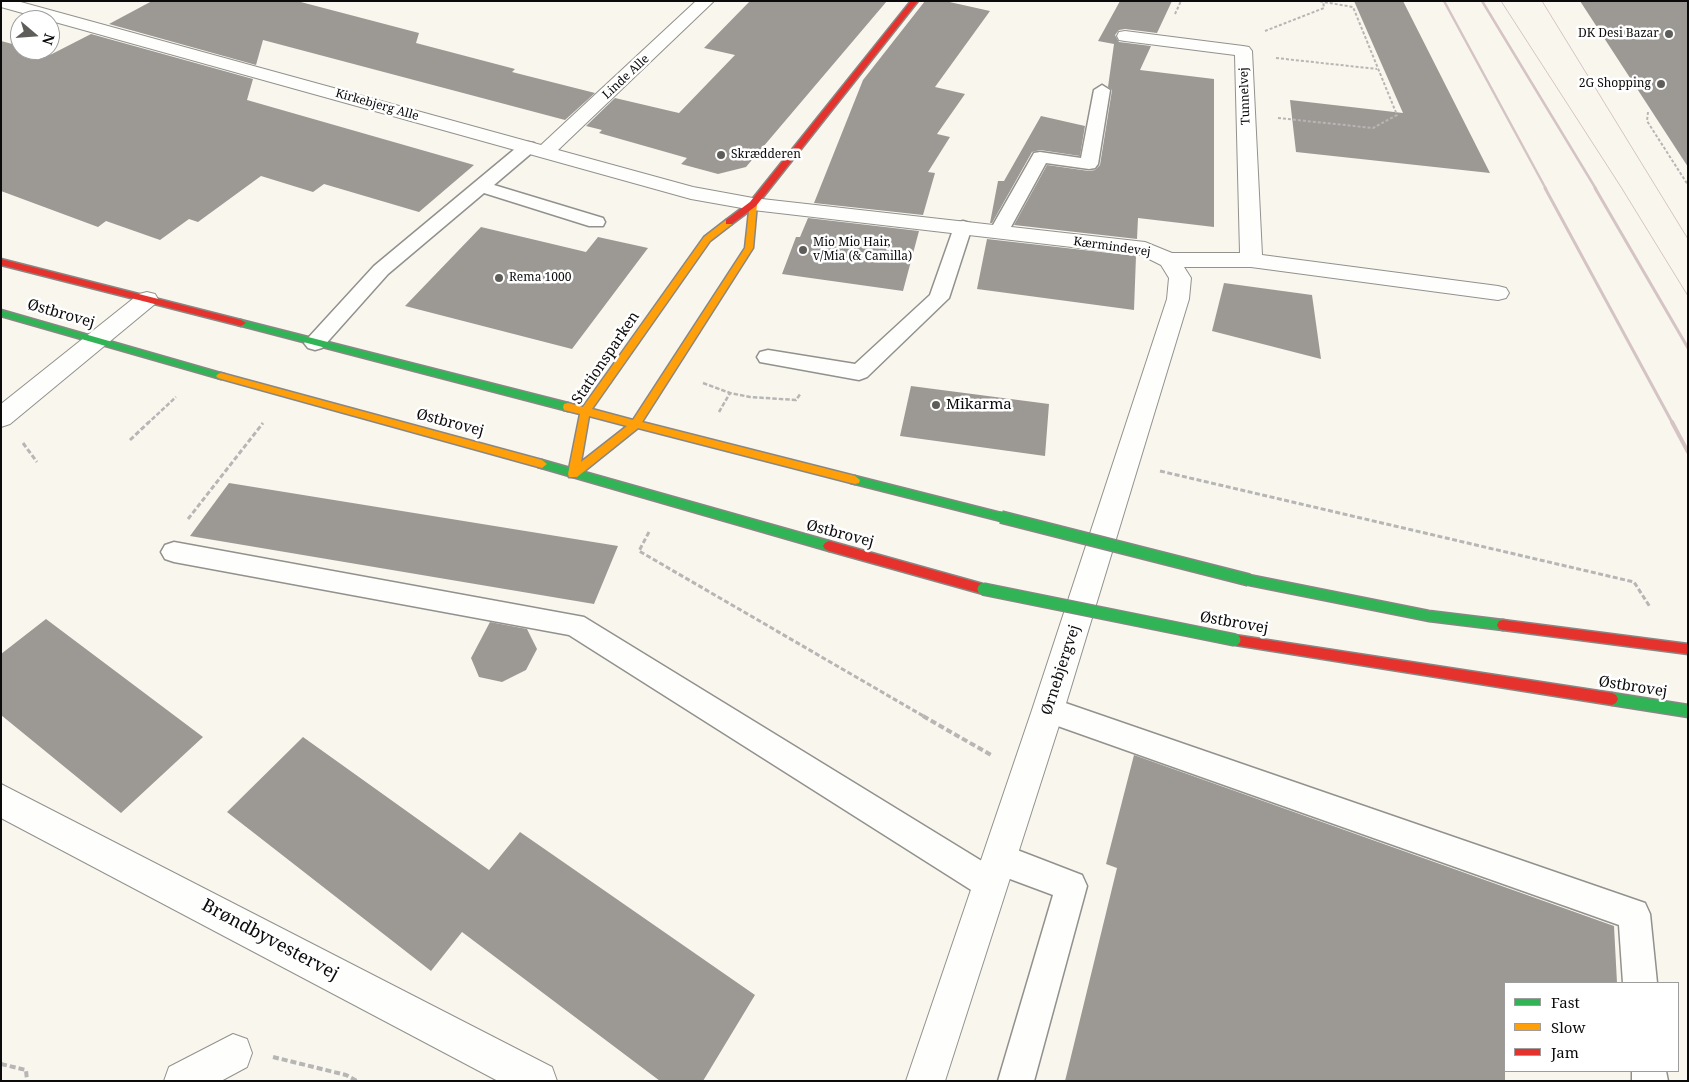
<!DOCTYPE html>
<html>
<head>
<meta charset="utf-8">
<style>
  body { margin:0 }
  #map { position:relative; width:1689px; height:1082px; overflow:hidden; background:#f9f6ee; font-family:"Noto Serif",serif }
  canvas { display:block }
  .frame { position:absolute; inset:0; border:2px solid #0b0b0b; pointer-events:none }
  .legend { position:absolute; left:1504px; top:982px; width:175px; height:90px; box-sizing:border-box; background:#fff; border:1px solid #9d9d9d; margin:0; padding:6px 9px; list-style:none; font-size:15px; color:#0b0b0b }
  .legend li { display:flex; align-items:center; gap:10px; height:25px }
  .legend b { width:25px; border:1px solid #9d9d9d }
  .north { position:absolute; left:10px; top:10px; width:50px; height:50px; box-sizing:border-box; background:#fff; border:1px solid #9d9d9d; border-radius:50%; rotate:108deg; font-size:14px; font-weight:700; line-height:20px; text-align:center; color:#0b0b0b }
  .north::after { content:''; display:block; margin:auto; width:18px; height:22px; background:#5e5d5a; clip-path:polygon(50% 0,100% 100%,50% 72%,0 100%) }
</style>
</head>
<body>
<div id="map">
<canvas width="1689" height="1082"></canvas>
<div class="frame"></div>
<ul class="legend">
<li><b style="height:6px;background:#30b455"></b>Fast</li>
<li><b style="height:6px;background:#ff9f0a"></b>Slow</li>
<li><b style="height:6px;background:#e5322d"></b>Jam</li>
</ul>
<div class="north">N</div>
</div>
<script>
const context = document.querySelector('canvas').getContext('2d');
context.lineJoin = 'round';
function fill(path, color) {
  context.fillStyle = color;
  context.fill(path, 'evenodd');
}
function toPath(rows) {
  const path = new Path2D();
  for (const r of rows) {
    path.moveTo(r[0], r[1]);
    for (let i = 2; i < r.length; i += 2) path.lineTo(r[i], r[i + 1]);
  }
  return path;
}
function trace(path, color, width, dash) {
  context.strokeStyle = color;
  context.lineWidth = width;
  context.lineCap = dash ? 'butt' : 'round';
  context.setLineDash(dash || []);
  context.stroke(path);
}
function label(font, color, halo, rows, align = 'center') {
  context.font = font + ' "Noto Serif",serif';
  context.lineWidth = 5;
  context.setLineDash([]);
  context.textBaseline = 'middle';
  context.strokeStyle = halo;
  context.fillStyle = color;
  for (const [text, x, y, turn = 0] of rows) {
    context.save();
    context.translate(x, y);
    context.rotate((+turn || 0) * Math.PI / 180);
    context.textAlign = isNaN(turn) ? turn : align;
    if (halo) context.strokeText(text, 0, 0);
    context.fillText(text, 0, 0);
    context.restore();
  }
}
fill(toPath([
  [152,1,297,1,419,33,416,43,515,69,512,72,595,93,565,120,263,40,256,65,109,24],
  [750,1,887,1,746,167,718,174,681,164,687,158,599,133,602,130,586,126,615,98,679,113,735,55,704,48],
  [925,1,945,1,990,11,935,87,965,94,937,134,950,137,928,172,935,173,923,215,814,203,863,80],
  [1120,1,1172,1,1157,33,1125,29,1119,30,1115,35,1119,42,1151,46,1140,70,1214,79,1214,227,1138,218,1137,239,1014,225,1047,165,1089,171,1095,170,1100,165,1112,90,1108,87,1114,44,1098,41],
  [1354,1,1403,1,1490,173,1296,152,1290,100,1403,113],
  [1580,1,1688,1,1688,167],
  [91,34,253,79,247,100,474,165,419,212,324,184,313,192,261,176,198,222,189,219,160,240,106,221,98,227,1,191,1,41,20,46,20,50,32,50,50,55],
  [1041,116,1085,126,1080,156,1040,150,1032,152,992,223,990,223,998,181,1004,181],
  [808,218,919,231,903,291,782,274,796,237,800,237],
  [481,227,586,252,598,237,648,248,572,349,405,306],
  [987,239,1136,256,1134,310,977,289],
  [1224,283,1312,295,1321,359,1212,331],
  [911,386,1049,404,1045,456,900,436],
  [229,483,618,546,594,604,190,536],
  [46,619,203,737,121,813,1,715,1,654],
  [490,622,527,629,537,649,526,670,502,682,479,677,471,658],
  [303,737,489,870,520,832,755,995,703,1081,660,1081,462,932,431,971,227,812],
  [1134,755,1614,926,1617,983,1505,983,1505,1081,1065,1081,1117,868,1106,864]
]), '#9c9995');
const lane = toPath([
  [1102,85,1110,90,1098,164,1095,168,1089,169,1046,163,1006,236,992,236,989,232,1034,153,1040,152,1081,158,1094,90,1102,85],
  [528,142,534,143,537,147,534,151,494,185,603,218,605,222,603,226,589,226,484,193,388,274,322,348,315,350,308,348,304,343,308,338,374,266,522,143,528,142],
  [963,221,970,223,972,227,949,298,867,377,859,380,760,362,757,357,760,352,768,350,855,364,930,295,954,227,956,223,963,221],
  [174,542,584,617,985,863,983,859,988,848,999,843,1082,875,1087,886,1034,1081,998,1081,1053,895,1002,876,1006,884,1001,895,990,900,979,895,569,635,174,562,165,559,161,552,165,545,174,542],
  [1048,697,1645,903,1650,914,1657,983,1623,983,1619,925,1038,719,1034,710,1038,701,1048,697],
  [1632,1071,1666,1071,1668,1081,1632,1081,1632,1071]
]);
const street = toPath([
  [1,1,17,1,541,145,696,1,714,1,558,150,693,187,753,198,1145,242,1172,253,1240,253,1235,55,1125,41,1119,40,1117,36,1119,32,1125,31,1243,46,1249,47,1252,51,1262,255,1498,286,1506,288,1509,293,1506,298,1498,300,1251,267,1184,267,1191,278,1189,299,1064,710,945,1081,906,1081,1032,710,1167,299,1169,278,1161,265,1141,255,753,210,691,199,1,7,1,1],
  [147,292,155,294,158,299,155,304,10,424,1,427,1,404,139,294,147,292],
  [1,784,552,1067,557,1081,498,1081,1,818,1,784],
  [233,1034,247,1039,252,1053,247,1067,221,1081,164,1081,169,1067,233,1034]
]);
const fast = toPath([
  [1,310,224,374,226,376,221,379,1,316,1,310],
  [241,320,568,403,573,407,568,411,238,325,236,323,241,320],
  [542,460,829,541,833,543,835,546,833,549,829,551,538,467,537,464,542,460],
  [855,476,1001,513,1005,514,1007,517,1005,520,1001,521,851,483,850,480,855,476],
  [1249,575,1429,611,1503,620,1507,621,1509,625,1507,629,1503,630,1429,621,1249,585,1245,583,1243,580,1245,577,1249,575],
  [1612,693,1688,705,1688,717,1612,705,1608,703,1606,699,1608,695,1612,693]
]);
const slow = toPath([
  [750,202,756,202,757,204,753,248,642,422,855,476,860,480,859,483,855,484,638,428,577,477,569,477,568,474,580,414,564,410,563,407,564,404,568,403,583,407,704,237,726,220,732,220,732,224,710,241,592,409,633,420,745,248,750,202],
  [589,416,627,426,581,462,589,416],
  [221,373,542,460,547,464,542,468,218,378,216,376,218,374,221,373]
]);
const jam = toPath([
  [911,1,918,1,756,206,732,224,726,224,726,220,750,202,911,1],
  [1,259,241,320,246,323,241,326,1,265,1,259],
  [829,541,983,584,987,586,989,589,987,592,983,594,829,551,825,549,823,546,825,543,829,541],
  [1503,620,1688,644,1688,654,1503,630,1499,629,1497,625,1499,621,1503,620],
  [1235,635,1612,693,1616,695,1618,699,1616,703,1612,705,1235,645,1231,644,1229,640,1231,636,1235,635]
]);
trace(lane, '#92918d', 3);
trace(street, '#92918d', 2);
trace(fast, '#898784', 3);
trace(slow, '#898784', 3);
trace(jam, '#898784', 3);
trace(toPath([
  [1175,14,1181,1],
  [1265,31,1324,8,1323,1],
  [1276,58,1377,69],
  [1648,112,1647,121,1688,185],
  [1278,118,1373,128,1397,115,1353,7,1318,1]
]), '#b7b6b5', 2, [3, 2]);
trace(toPath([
  [703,383,730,393,750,397,796,400,801,393],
  [719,412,730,393],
  [147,424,176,397]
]), '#b7b6b5', 2.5, [4.5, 2]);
trace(toPath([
  [130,440,149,422],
  [23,443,37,462],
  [1160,471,1634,582,1650,607],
  [188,519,263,423],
  [649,532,639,551,925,717]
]), '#b7b6b5', 3, [5, 2.5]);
trace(toPath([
  [923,716,991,755],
  [273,1057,346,1075,357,1081],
  [1,1064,26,1070,27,1081]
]), '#b7b6b5', 4, [6, 3]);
fill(lane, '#fefefc');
fill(street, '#fefefc');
fill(fast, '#30b455');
fill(slow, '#ff9f0a');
fill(jam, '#e5322d');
trace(toPath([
  [1501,1,1621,187,1688,296],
  [1542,1,1688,239]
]), '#d5c4c4', 1);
trace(toPath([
  [1444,1,1546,189],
  [1482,1,1596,189]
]), '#d5c4c4', 2.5);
trace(toPath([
  [1545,188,1673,424],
  [1595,188,1688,348]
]), '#d5c4c4', 3);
trace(toPath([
  [1672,422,1688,452]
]), '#d5c4c4', 4);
const fastBridge = toPath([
  [1001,517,1249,580],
  [983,589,1235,640]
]);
trace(fastBridge, '#898784', 14, []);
trace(fastBridge, '#30b455', 11);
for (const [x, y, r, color] of [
  [1669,34,5,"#5e5d5a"],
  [1661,84,5,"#5e5d5a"],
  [721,155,5,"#5e5d5a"],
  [803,250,5,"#5e5d5a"],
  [499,278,5,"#5e5d5a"],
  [936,405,5,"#5e5d5a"]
]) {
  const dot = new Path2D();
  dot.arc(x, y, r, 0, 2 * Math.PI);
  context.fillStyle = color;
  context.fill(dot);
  trace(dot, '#fff', 2);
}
label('12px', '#0b0b0b', '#fff', [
  ["DK Desi Bazar",1659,34,"right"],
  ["2G Shopping",1651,84,"right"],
  ["Skrædderen",731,155],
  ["Mio Mio Hair,",813,243],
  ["v/Mia (& Camilla)",813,257],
  ["Rema 1000",509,278]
], 'left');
label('12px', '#0b0b0b', '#fff', [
  ["Linde Alle",626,77,-43],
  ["Tunnelvej",1245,96,-92],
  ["Kirkebjerg Alle",377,105,16],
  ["Kærmindevej",1112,247,8]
]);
label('15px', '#0b0b0b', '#fff', [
  ["Østbrovej",61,314,16],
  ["Stationsparken",606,358,-56],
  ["Østbrovej",450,423,15],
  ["Østbrovej",840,534,15],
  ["Østbrovej",1234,623,10],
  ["Ørnebjergvej",1061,670,-72],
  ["Østbrovej",1633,687,9]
]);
label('15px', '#0b0b0b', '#fff', [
  ["Mikarma",946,405]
], 'left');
label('18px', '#0b0b0b', '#fff', [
  ["Brøndbyvestervej",270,940,28]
]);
</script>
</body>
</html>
